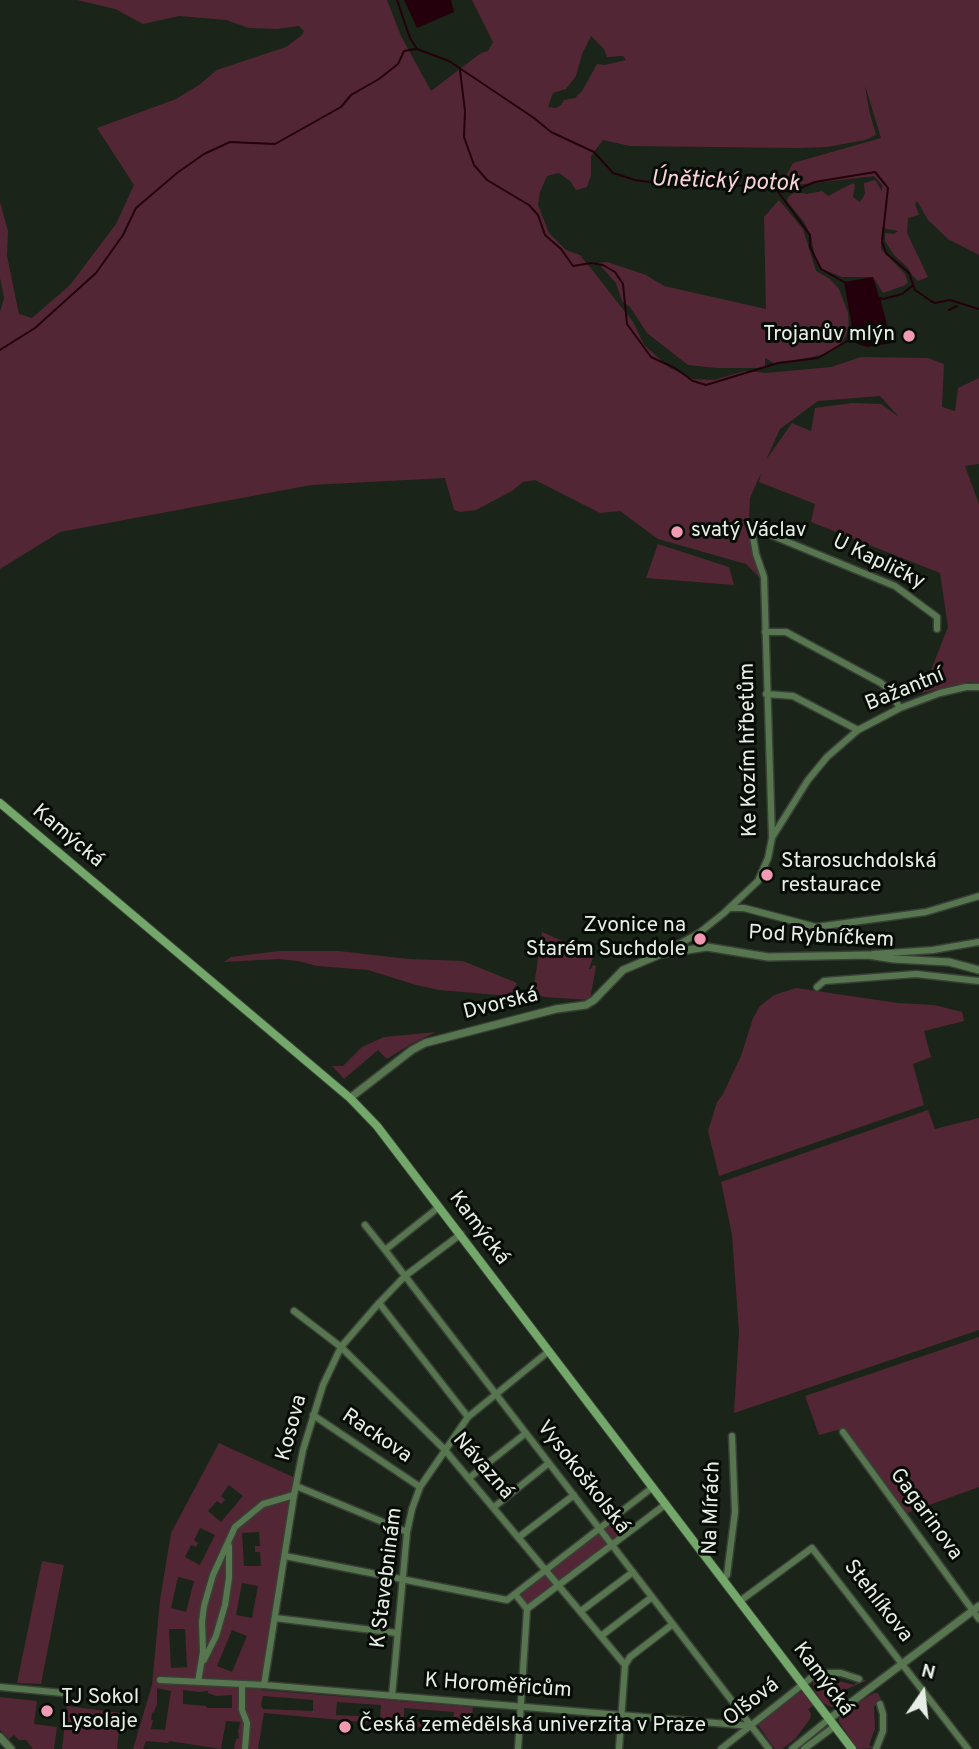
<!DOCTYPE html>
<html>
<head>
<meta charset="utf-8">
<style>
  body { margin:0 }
  #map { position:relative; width:979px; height:1749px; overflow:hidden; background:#1b2419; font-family:Overpass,sans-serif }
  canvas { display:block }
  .north { position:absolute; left:888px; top:1658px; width:70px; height:70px; -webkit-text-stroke:5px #080c07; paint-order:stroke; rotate:14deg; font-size:19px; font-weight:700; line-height:28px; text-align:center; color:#e7eee6 }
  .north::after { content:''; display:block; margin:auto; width:24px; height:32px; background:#e7eee6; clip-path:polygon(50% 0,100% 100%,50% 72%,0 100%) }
</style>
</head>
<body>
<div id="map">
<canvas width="979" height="1749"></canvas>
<div class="north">N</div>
</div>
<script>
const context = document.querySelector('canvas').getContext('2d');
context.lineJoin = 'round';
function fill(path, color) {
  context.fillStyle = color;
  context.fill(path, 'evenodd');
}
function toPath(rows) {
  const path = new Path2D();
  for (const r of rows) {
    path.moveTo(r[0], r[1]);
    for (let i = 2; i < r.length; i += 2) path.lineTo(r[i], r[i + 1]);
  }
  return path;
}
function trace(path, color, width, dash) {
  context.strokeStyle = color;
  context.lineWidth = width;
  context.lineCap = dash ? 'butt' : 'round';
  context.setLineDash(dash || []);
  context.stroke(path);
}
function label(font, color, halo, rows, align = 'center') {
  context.font = font + ' Overpass,sans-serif';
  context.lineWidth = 6;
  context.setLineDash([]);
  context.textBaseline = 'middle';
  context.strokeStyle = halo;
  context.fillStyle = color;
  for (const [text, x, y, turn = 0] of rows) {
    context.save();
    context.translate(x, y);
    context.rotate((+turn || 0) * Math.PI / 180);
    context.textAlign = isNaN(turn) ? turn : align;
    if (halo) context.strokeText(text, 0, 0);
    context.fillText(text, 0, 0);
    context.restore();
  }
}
fill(toPath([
  [77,0,387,0,401,36,431,91,481,53,488,51,493,42,472,0,979,0,979,255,948,239,928,220,917,201,915,204,919,215,908,218,907,233,928,277,918,281,912,275,908,268,894,255,885,241,885,233,894,234,898,231,882,228,881,249,905,274,908,283,903,286,883,293,873,277,842,277,822,269,816,262,811,236,804,222,787,201,788,197,795,192,807,194,822,191,828,196,853,183,855,185,853,197,860,202,865,194,864,183,875,180,882,191,882,185,874,176,780,187,793,163,881,138,865,85,869,110,876,135,865,140,827,147,797,148,630,146,603,140,591,156,591,175,587,187,576,190,570,181,559,173,547,176,540,192,538,205,549,233,566,250,580,255,593,271,633,322,644,345,670,368,693,379,714,380,745,371,766,373,831,367,861,357,928,358,944,364,942,407,955,411,958,388,979,378,979,464,965,466,979,504,979,683,968,682,922,693,948,627,940,573,811,522,815,504,759,482,761,473,750,498,748,538,752,540,761,579,746,564,658,539,620,511,600,513,535,480,523,482,512,491,476,510,460,512,454,510,445,478,311,485,60,532,0,569,0,312,4,298,0,278,0,202,8,231,7,256,19,314,32,318,70,285,116,224,134,185,97,128,176,99,199,85,217,70,286,47,302,35,304,31,299,26,277,29,249,28,226,20,179,16,143,24,115,9],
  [591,36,604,49,607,57,623,56,626,60,605,65,597,64,582,91,575,98,564,100,561,105,556,108,548,107,553,93,566,89,576,76,582,54],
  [880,396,899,417,881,404,852,403,815,408,811,431,792,423,766,460,780,429,818,401],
  [779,200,803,229,816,271,830,279,839,289,848,313,849,330,842,342,834,350,821,355,783,363,774,363,765,358,765,368,717,368,688,365,647,333,630,307,622,301,616,283,598,263,607,262,646,275,664,286,766,309,764,217],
  [658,544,729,567,734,585,646,578],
  [542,932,594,955,589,969,591,969,593,965,596,966,590,1000,544,997,533,992],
  [279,951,339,951,409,959,463,961,517,983,511,996,486,994,439,990,416,985,368,970,317,966,298,961,278,959,224,962,231,957],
  [796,988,898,1003,934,1005,962,1012,964,1021,924,1031,931,1057,913,1064,924,1105,719,1176,708,1131,717,1102,723,1094,741,1056,753,1018,760,1006,774,995],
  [436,1032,411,1044,387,1059,378,1050,344,1079,332,1066,343,1066,362,1047,384,1037],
  [928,1110,935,1129,979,1118,979,1330,734,1413,739,1332,732,1235,721,1182],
  [979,1337,979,1487,907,1513,845,1428,819,1435,805,1396],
  [219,1443,295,1478,261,1690,473,1707,471,1732,264,1713,258,1749,234,1749,236,1739,239,1738,238,1730,239,1729,240,1722,226,1721,221,1749,169,1741,168,1743,146,1741,143,1749,133,1749,152,1685,160,1600,171,1533],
  [229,1485,243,1496,221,1522,208,1511,217,1501,221,1504,225,1500,221,1496],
  [200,1528,215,1535,200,1565,185,1557,191,1545,196,1547,198,1543,194,1540],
  [259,1532,260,1546,255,1546,255,1552,260,1552,261,1566,244,1566,242,1533],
  [178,1577,194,1581,186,1612,171,1608],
  [242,1583,258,1586,252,1618,236,1615],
  [169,1629,185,1629,187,1667,171,1668],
  [232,1630,247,1636,232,1672,217,1666],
  [157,1688,171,1691,165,1730,151,1729,153,1720,151,1720,152,1713,154,1712,157,1704],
  [183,1690,199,1692,208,1691,208,1693,216,1696,232,1695,232,1708,207,1708,206,1706,183,1704],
  [263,1696,313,1700,313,1711,263,1709,261,1705],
  [337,1702,381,1705,380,1717,336,1715],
  [404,1708,454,1712,453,1724,404,1721],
  [610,1522,620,1535,528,1606,518,1593],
  [42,1561,64,1565,41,1684,17,1683],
  [817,1677,819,1681,835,1680,854,1685,861,1677,866,1681,842,1691,844,1697,835,1705,836,1706,831,1707,823,1703,814,1690,813,1681],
  [799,1692,803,1692,814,1705,808,1709,811,1714,810,1719,795,1739,782,1749,775,1749,758,1725],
  [874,1693,878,1693,883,1703,874,1706,875,1729,869,1745,873,1748,857,1749,839,1722,839,1718,854,1705],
  [0,1697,37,1701,34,1724,57,1727,54,1749,33,1749,26,1740,19,1740,14,1735,9,1739,0,1730],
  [67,1706,121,1713,117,1749,62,1749]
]), '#532635');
fill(toPath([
  [404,0,451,0,454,12,417,28],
  [873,277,879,297,882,297,881,302,892,343,867,347,857,344,854,338,844,282]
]), '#23000c');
trace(toPath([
  [397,0,410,38,417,49,449,61,534,118,551,132,594,152,613,173,635,180,649,182,801,188,815,182,875,172,888,188,882,242,886,253,909,273,915,290,931,301,935,303,950,300,979,309],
  [460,70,465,111,464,137,474,165,487,180,529,205,538,215,545,235,561,249,573,266,591,263,603,265,615,272,623,284,627,324,651,357,675,368,693,381,706,385,778,363,818,358,854,337],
  [776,189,810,235,810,247,821,269,844,282],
  [883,299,902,294,912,286],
  [949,310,957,306],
  [0,350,35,328,96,273,123,235,136,208,177,173,204,154,230,142,275,144,341,107,351,95,379,79,398,64,404,51,416,49]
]), '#23000c', 2);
const minor = toPath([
  [765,632,786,632,881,683,888,689,900,708],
  [766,694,793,696,858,730],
  [773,836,808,780,827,757,858,730,900,708,940,693,966,687,979,687],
  [730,908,744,908,816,927,926,912,979,896],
  [663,953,699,933,724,913,758,881,768,858,772,838,764,577,756,554,753,537,755,532,760,530,766,533,895,586,937,617,937,629],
  [873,954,933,950,979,942],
  [817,987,824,981,916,974,979,981],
  [365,1225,385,1250,439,1207],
  [385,1250,769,1749],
  [379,1303,468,1417],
  [294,1311,341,1347,444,1449,625,1665],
  [313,1415,420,1487],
  [843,1432,979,1619],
  [469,1478,526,1433],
  [296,1486,407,1532],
  [494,1507,549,1463],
  [519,1537,574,1495],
  [285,1556,507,1600,653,1487],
  [723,1579,727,1575,728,1567,735,1512,732,1436],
  [515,1594,527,1609],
  [740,1601,812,1548,968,1749],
  [527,1609,666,1504],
  [581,1611,633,1572],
  [275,1618,397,1633],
  [601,1636,652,1597],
  [204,1660,216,1636,225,1605,229,1578,229,1546],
  [160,1680,264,1685,751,1726],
  [198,1682,203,1652,202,1622,204,1606,213,1575,235,1527,263,1504,294,1495],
  [242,1684,242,1710,247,1723,245,1749],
  [264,1685,294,1495,303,1450,323,1385,341,1347,379,1303,405,1276,461,1234],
  [0,1687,63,1693],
  [392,1696,407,1532,412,1509,420,1487,468,1417,549,1351],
  [518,1749,527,1609],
  [619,1749,625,1665,630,1657,673,1624],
  [721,1749,812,1677,823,1673,841,1673,859,1679],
  [792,1749,829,1719],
  [804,1749,835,1726],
  [876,1749,883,1731,883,1714,880,1704]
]);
const tertiary = toPath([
  [350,1098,412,1050,425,1043,556,1009,586,1005,594,1000,623,970,661,954,707,947,768,957,868,955,894,959,949,962,979,970],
  [829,1719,979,1606],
  [0,1737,11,1749]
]);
const secondary = toPath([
  [0,803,350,1098,377,1126,852,1749]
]);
trace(minor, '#384036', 9);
trace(tertiary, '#384036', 10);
trace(secondary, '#384036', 10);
trace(minor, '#577650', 6);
trace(tertiary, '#577650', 7);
trace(secondary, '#74a76a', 8);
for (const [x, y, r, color] of [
  [909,336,7,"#f19ab4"],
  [677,532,7,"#f19ab4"],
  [767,875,7,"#f19ab4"],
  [700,939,7,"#f19ab4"],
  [47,1711,7,"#f19ab4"],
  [345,1727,7,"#f19ab4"]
]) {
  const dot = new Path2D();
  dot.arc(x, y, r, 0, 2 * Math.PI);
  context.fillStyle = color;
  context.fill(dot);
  trace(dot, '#080c07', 2.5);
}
label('21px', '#e7eee6', '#080c07', [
  ["Trojanův mlýn",895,336,"right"],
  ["svatý Václav",691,532],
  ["Starosuchdolská",781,863],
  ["restaurace",781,887],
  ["Zvonice na",686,927,"right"],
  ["Starém Suchdole",686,951,"right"],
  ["TJ Sokol",61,1699],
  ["Lysolaje",61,1723],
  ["Česká zemědělská univerzita v Praze",359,1727]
], 'left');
label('21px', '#e7eee6', '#080c07', [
  ["U Kapličky",878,563,26],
  ["Bažantní",905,691,-22],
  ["Ke Kozím hřbetům",750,750,-91],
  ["Kamýcká",67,837,40],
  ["Pod Rybníčkem",821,938,3],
  ["Dvorská",501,1005,-14],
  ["Kamýcká",478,1229,53],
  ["Kosova",293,1428,-75],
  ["Rackova",376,1437,34],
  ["Návazná",482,1467,49],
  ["Vysokoškolská",582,1478,52],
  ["Na Mírách",713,1508,-88],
  ["Gagarinova",925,1515,54],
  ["K Stavebninám",388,1578,-83],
  ["Stehlíkova",877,1602,52],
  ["Kamýcká",822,1680,53],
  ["K Horoměřicům",498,1687,4],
  ["Olšová",752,1703,-38]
]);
label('italic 23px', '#fcd2dd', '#080c07', [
  ["Únětický potok",725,183,2]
]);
</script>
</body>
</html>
